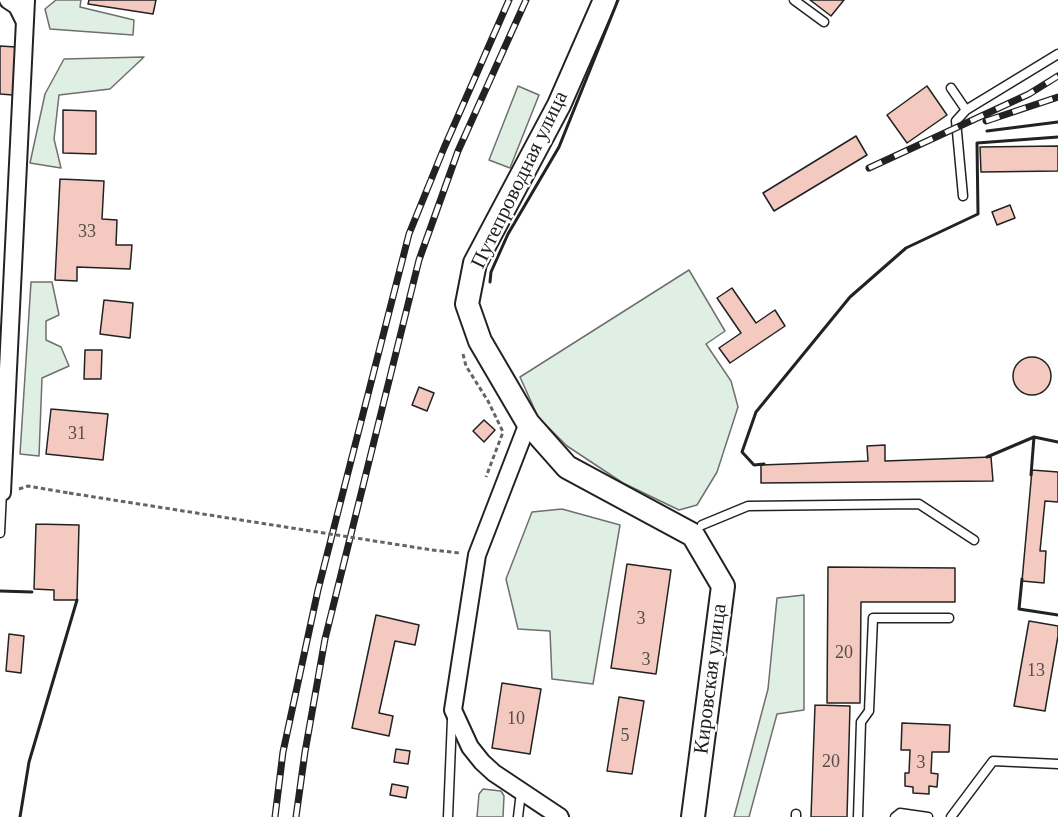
<!DOCTYPE html>
<html>
<head>
<meta charset="utf-8">
<style>
  body { margin:0 }
  canvas { display:block; background:#fff }
</style>
</head>
<body>
<canvas width="1058" height="817"></canvas>
<script>
const context = document.querySelector('canvas').getContext('2d');
context.lineJoin = 'round';
function fill(path, color) {
  context.fillStyle = color;
  context.fill(path, 'evenodd');
}
function toPath(rows) {
  const path = new Path2D();
  for (const r of rows) {
    if (r.length === 3) {
      path.moveTo(r[0] + r[2], r[1]);
      path.arc(r[0], r[1], r[2], 0, 2 * Math.PI);
      continue;
    }
    path.moveTo(r[0], r[1]);
    for (let i = 2; i < r.length; i += 2) path.lineTo(r[i], r[i + 1]);
  }
  return path;
}
function trace(path, color, width, dash) {
  context.strokeStyle = color;
  context.lineWidth = width;
  context.lineCap = dash ? 'butt' : 'round';
  context.setLineDash(dash || []);
  context.stroke(path);
}
function label(font, color, halo, rows, align = 'center') {
  context.font = font + ' Georgia,serif';
  context.lineWidth = 4.5;
  context.setLineDash([]);
  context.textBaseline = 'middle';
  context.strokeStyle = halo;
  context.fillStyle = color;
  for (const [text, x, y, turn = 0] of rows) {
    context.save();
    context.translate(x, y);
    context.rotate((+turn || 0) * Math.PI / 180);
    context.textAlign = isNaN(turn) ? turn : align;
    if (halo) context.strokeText(text, 0, 0);
    context.fillText(text, 0, 0);
    context.restore();
  }
}
const green = toPath([
  [56,0,81,0,80,7,134,20,133,35,50,29,45,9,56,0],
  [144,57,110,89,59,95,54,139,61,168,30,163,45,94,64,59,144,57],
  [518,86,539,95,510,168,489,160,518,86],
  [689,270,725,331,706,344,731,381,738,407,717,472,697,505,679,510,623,483,567,446,538,417,520,377,689,270],
  [31,282,52,282,59,315,46,321,46,340,61,347,69,366,42,378,39,456,20,454,31,282],
  [562,509,620,525,593,684,552,679,550,631,518,629,506,579,532,512,562,509],
  [804,595,804,710,777,714,749,817,734,817,768,689,777,598,804,595],
  [483,789,501,791,504,796,503,817,477,817,479,794,483,789]
]);
fill(green, '#e0efe3');
trace(green, '#6f6f6f', 1.5);
const building = toPath([
  [89,0,156,0,153,14,88,4,89,0],
  [810,0,844,0,831,16,810,0],
  [0,46,16,47,13,95,0,94,0,46],
  [927,86,947,115,907,143,887,115,927,86],
  [63,110,96,111,96,154,63,153,63,110],
  [856,136,867,155,774,211,763,193,856,136],
  [1058,146,1058,171,981,172,980,147,1058,146],
  [60,179,104,181,102,219,117,220,116,245,132,245,130,269,77,267,77,281,55,280,60,179],
  [1010,205,1015,218,997,225,992,212,1010,205],
  [732,288,756,323,775,310,785,326,730,363,719,348,741,333,717,298,732,288],
  [104,300,133,303,130,338,100,334,104,300],
  [85,350,102,350,101,379,84,379,85,350],
  [1032,376,19],
  [419,387,434,393,427,411,412,405,419,387],
  [51,409,108,414,103,460,46,454,51,409],
  [484,420,495,430,484,442,473,431,484,420],
  [885,445,885,461,991,457,993,481,761,483,761,465,868,461,867,446,885,445],
  [1032,470,1058,472,1058,502,1045,501,1040,551,1046,551,1044,583,1022,581,1032,470],
  [36,524,79,525,77,600,54,600,54,590,34,589,36,524],
  [627,564,671,570,656,674,611,668,627,564],
  [828,567,955,568,955,602,861,602,860,703,827,703,828,567],
  [376,615,419,625,415,645,395,641,379,713,393,716,389,736,352,728,376,615],
  [1029,621,1058,626,1058,636,1045,711,1014,706,1029,621],
  [9,634,24,636,21,673,6,671,9,634],
  [502,683,541,689,530,754,492,748,502,683],
  [619,697,644,701,632,774,607,771,619,697],
  [815,705,850,706,847,817,811,817,815,705],
  [902,723,950,725,949,752,932,752,931,773,938,774,937,787,929,786,929,794,913,793,913,787,905,786,905,773,909,773,910,750,901,750,902,723],
  [396,749,410,751,408,764,394,762,396,749],
  [392,784,408,787,406,798,390,795,392,784]
]);
fill(building, '#f3c9c0');
trace(building, '#222', 1.5);
const lane = toPath([
  [794,0,824,22],
  [951,88,966,110,1058,54],
  [963,196,956,121,966,110],
  [702,525,748,506,919,504,974,540],
  [0,533,2,492],
  [448,817,452,719],
  [518,817,521,792],
  [796,817,796,814],
  [858,817,861,722,869,711,873,618,949,618],
  [895,817,900,813,928,817],
  [951,817,993,761,1058,764]
]);
const street = toPath([
  [8,0,17,6,24,20],
  [528,423,477,555,453,710,470,747,482,762,494,773,560,817],
  [0,493,2,492,26,0]
]);
const secondary = toPath([
  [605,0,559,105,475,263,467,304,480,341,528,423,567,467,693,535,723,586,693,817]
]);
trace(lane, '#222', 11);
trace(street, '#222', 20);
trace(secondary, '#222', 26);
trace(toPath([
  [463,354,466,366,488,401,503,432,486,477],
  [19,489,28,486,69,493],
  [432,550,460,553]
]), '#646464', 3, [4.5, 3]);
trace(lane, '#fff', 8);
trace(street, '#fff', 16);
trace(secondary, '#fff', 22);
const rail = toPath([
  [986,121,1058,97],
  [869,168,1029,94,1058,76],
  [275,817,283,752,318,590,409,234,444,148,509,0],
  [296,817,305,752,325,639,419,260,458,151,526,0]
]);
trace(rail, '#222', 7);
trace(rail, '#fff', 4.5, [14]);
trace(toPath([
  [69,493,432,550]
]), '#646464', 3, [4.5, 3]);
trace(toPath([
  [987,131,1058,122],
  [490,282,491,272,508,234,559,147,618,0],
  [987,457,1034,437],
  [764,464,754,465,742,452,756,412,850,297,906,248,978,214,977,143,1058,137],
  [1031,475,1034,437,1058,442],
  [1022,579,1019,609,1058,615],
  [0,591,32,592],
  [20,817,29,762,77,600]
]), '#222', 3);
label('18px', '#564c4a', null, [
  ["33",87,232],
  ["31",77,434],
  ["3",641,619],
  ["20",844,653],
  ["3",646,660],
  ["13",1036,671],
  ["10",516,719],
  ["5",625,736],
  ["20",831,762],
  ["3",921,763]
]);
label('21px', '#222', '#fff', [
  ["Путепроводная улица",520,180,-64],
  ["Кировская улица",711,679,-83]
]);
</script>
</body>
</html>
